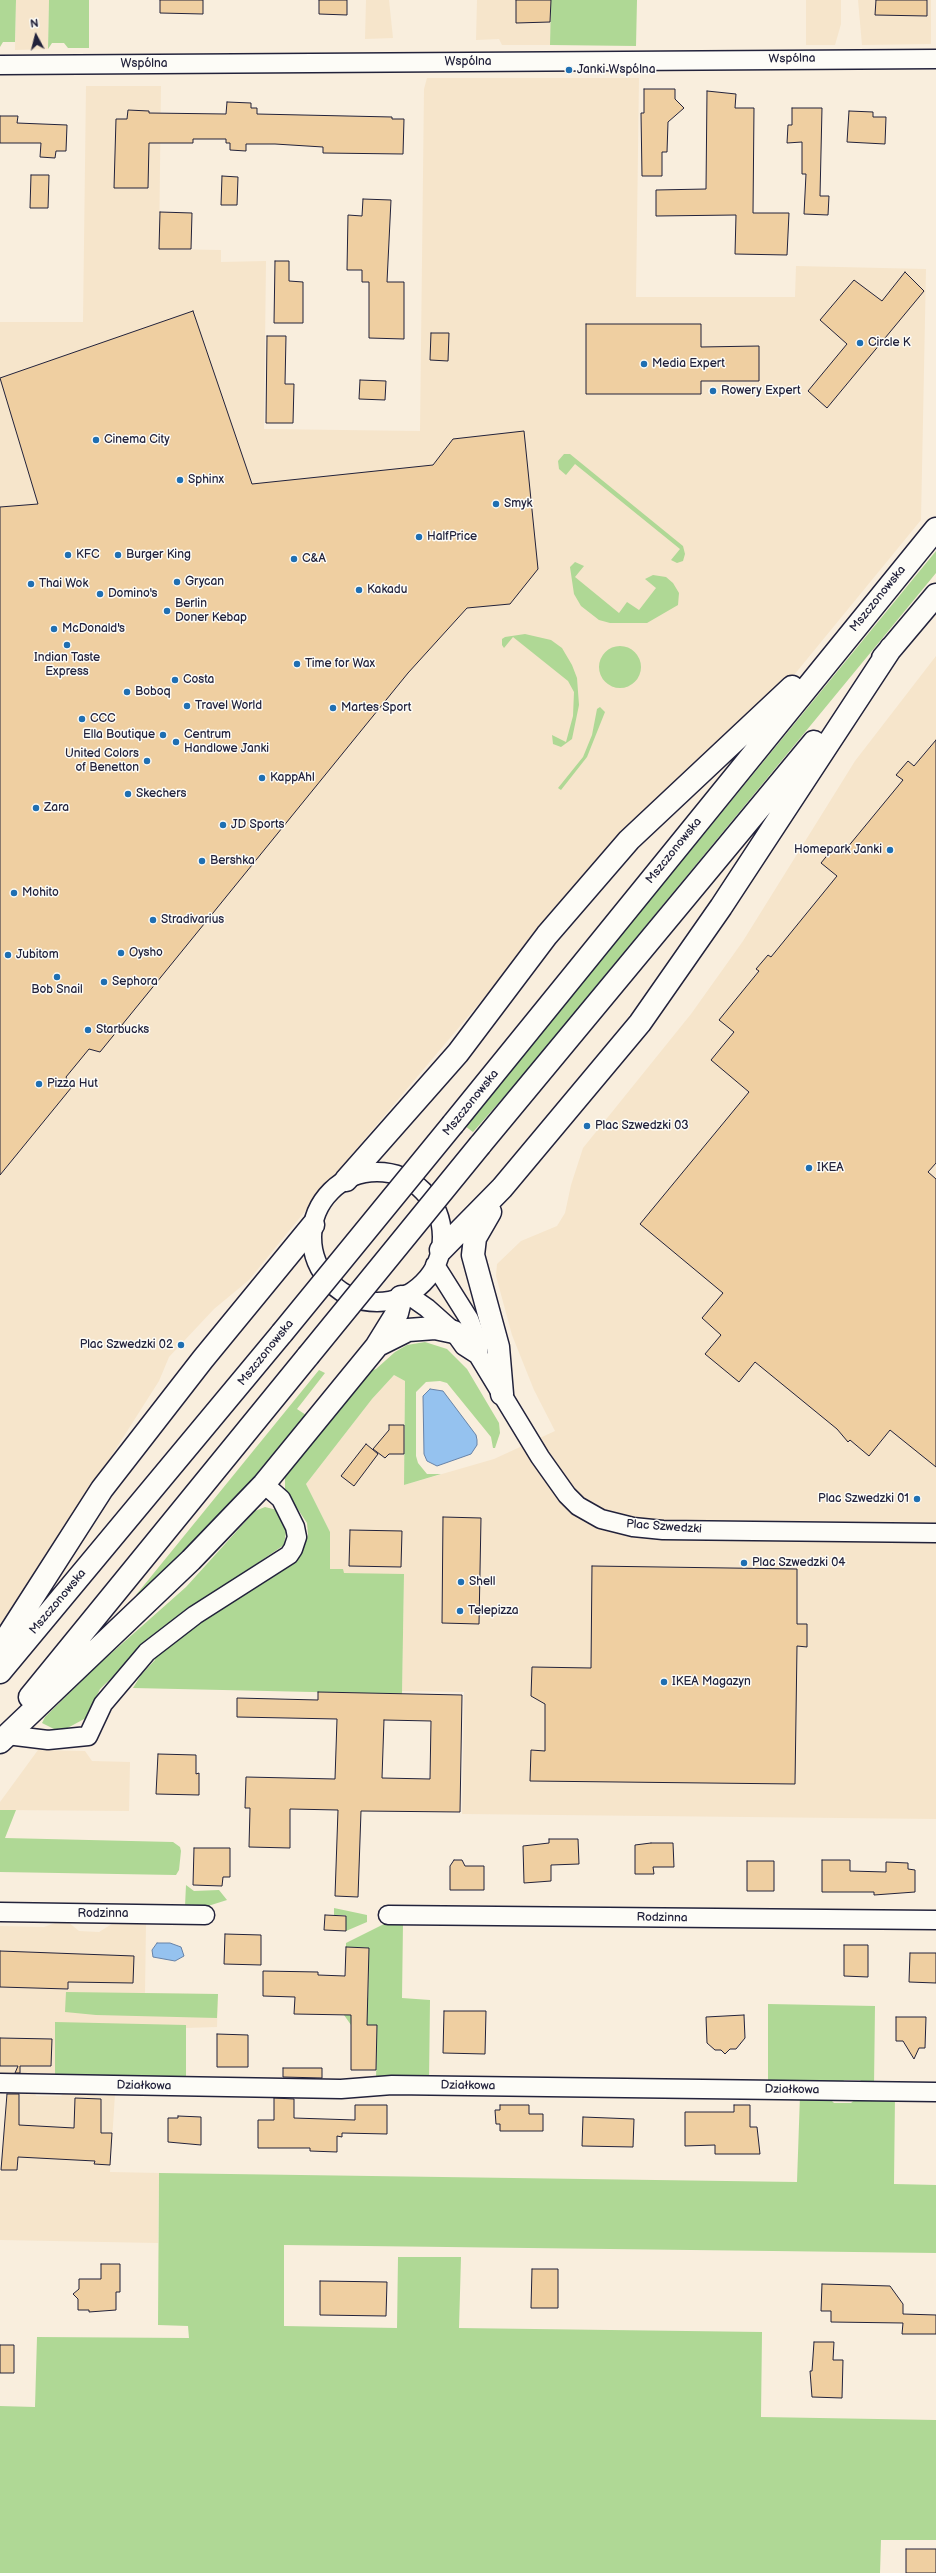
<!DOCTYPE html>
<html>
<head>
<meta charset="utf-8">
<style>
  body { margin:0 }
  #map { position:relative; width:936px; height:2573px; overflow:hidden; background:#f9eedd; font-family:"Balsamiq Sans",sans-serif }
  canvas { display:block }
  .north { position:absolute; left:16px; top:16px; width:40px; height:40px; -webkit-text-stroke:3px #fdfcf7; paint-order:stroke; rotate:353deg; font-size:11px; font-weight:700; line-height:16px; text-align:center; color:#22223b }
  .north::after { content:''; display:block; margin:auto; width:14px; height:18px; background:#22223b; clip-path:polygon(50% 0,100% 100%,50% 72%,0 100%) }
</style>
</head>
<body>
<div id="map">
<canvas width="936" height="2573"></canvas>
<div class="north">N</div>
</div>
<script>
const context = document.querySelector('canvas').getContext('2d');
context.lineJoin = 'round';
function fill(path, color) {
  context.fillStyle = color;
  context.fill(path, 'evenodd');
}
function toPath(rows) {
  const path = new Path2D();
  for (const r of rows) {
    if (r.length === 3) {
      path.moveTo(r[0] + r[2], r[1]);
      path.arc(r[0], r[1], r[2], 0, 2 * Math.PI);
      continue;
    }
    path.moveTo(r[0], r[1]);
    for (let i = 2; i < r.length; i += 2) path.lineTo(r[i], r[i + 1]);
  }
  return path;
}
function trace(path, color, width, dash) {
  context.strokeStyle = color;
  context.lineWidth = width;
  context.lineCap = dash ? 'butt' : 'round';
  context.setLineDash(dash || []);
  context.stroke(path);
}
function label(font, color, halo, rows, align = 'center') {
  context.font = font + ' "Balsamiq Sans",sans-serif';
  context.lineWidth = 3;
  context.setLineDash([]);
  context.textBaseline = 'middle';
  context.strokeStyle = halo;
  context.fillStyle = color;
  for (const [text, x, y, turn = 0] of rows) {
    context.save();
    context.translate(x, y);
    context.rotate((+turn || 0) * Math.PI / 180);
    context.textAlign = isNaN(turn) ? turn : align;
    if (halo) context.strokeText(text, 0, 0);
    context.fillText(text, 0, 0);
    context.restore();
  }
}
fill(toPath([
  [16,0,49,0,48,49,15,50],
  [366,0,389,0,393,38,365,39],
  [477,0,551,0,550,45,502,45,499,39,476,40],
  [806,0,841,0,841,24,835,45,806,45],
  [858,0,931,0,931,44,862,45],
  [427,78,639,78,636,297,795,297,796,266,926,269,921,520,794,675,755,715,601,859,342,1166,249,1280,214,1309,169,1357,159,1381,0,1631,0,322,83,322,86,86,161,86,159,249,221,250,221,262,266,261,264,429,420,431,424,89],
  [936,656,936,1819,462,1814,464,1692,402,1691,404,1575,343,1573,343,1569,329,1569,330,1532,306,1484,372,1399,394,1375,405,1381,404,1485,494,1459,555,1431,534,1390,512,1335,496,1276,497,1264,521,1241,557,1226,565,1213,571,1185,583,1148,691,1014,743,941,855,761],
  [38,1750,85,1751,92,1761,130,1762,129,1811,0,1810,0,1802],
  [58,1922,68,1922,79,1931,99,1932,115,1922,146,1924,145,1993,218,1994,217,2027,186,2028,186,2078,0,2077,0,1926,44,1927],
  [20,2090,34,2090,36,2096,61,2096,66,2091,93,2092,96,2096,105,2096,115,2094,110,2172,159,2173,158,2243,0,2240,0,2170,17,2170]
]), '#f6e5cb');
fill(toPath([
  [0,0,16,0,15,42,3,42,0,47],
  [49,0,89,0,89,48,68,48,64,43,52,43,48,49],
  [551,0,637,0,636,46,550,45],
  [564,454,570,454,683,546,685,554,683,561,677,563,671,560,680,549,575,464,566,475,559,469,558,461],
  [936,551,936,573,518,1081,473,1132,465,1126],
  [575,562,584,566,575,577,619,613,627,602,639,610,656,588,645,579,653,575,666,577,673,583,679,593,678,605,647,623,610,623,599,620,581,606,574,594,570,567],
  [525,634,551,640,562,648,572,665,577,678,579,705,572,739,561,747,553,744,552,735,566,742,573,716,574,692,568,681,513,637,504,648,502,645,502,639,505,637],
  [620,667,21],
  [600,707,605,712,587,757,561,790,558,788,583,757,592,735,597,709],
  [425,1342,447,1349,467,1369,499,1423,500,1433,495,1448,493,1448,491,1437,447,1383,440,1381,426,1382,416,1392,416,1456,418,1463,427,1474,441,1474,404,1485,405,1381,394,1375,372,1399,306,1484,330,1532,330,1569,343,1569,344,1573,404,1574,402,1694,133,1688,141,1675,155,1660,154,1658,184,1632,301,1553,308,1535,307,1523,285,1490,285,1475,365,1373,376,1369,395,1352,407,1345],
  [319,1370,325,1373,297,1409,306,1415,191,1552,142,1599,136,1595],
  [265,1507,277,1510,287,1526,284,1545,209,1596,124,1666,100,1689,86,1718,60,1732,42,1723,45,1717,98,1665,186,1587,255,1511],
  [0,1810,16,1810,5,1838,173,1842,180,1847,181,1851,179,1870,176,1875,0,1872],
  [186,1885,194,1891,219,1890,227,1900,208,1906,185,1906],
  [334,1908,367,1915,367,1922,346,1931,346,1915,334,1915],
  [388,1922,403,1923,402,1998,430,2000,429,2081,376,2080,377,2025,351,2025,344,2015,345,1998,368,1998,369,1948,346,1947,346,1943],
  [66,1992,218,1994,217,2018,96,2015,65,2012],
  [768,2004,875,2006,874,2086,866,2087,860,2080,844,2080,841,2085,768,2084],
  [55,2022,186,2025,186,2078,55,2077],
  [800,2095,826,2095,834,2103,851,2103,859,2096,895,2096,894,2184,936,2185,936,2253,284,2245,284,2326,397,2328,398,2257,461,2257,459,2328,762,2332,761,2417,936,2420,936,2540,881,2540,880,2573,0,2573,0,2406,35,2407,37,2337,189,2338,188,2326,158,2325,159,2173,797,2182]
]), '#afd895');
const water = toPath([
  [430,1389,443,1391,476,1435,477,1440,477,1445,471,1454,437,1466,427,1461,424,1454,423,1396,430,1389],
  [157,1943,170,1943,181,1947,184,1956,175,1961,153,1957,152,1950,157,1943]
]);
fill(water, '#95c2ef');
trace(water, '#6782a7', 1);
const building = toPath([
  [160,0,203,0,203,14,160,13,160,0],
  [319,0,347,0,347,15,319,14,319,0],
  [516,0,551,0,550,22,516,23,516,0],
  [876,0,927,0,927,16,875,15,876,0],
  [644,89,675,89,675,99,684,108,668,122,667,152,662,152,662,176,642,176,641,113,644,113,644,89],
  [707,91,736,94,735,108,754,108,753,213,789,213,787,255,735,254,736,215,656,216,656,190,706,189,707,91],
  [227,102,251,103,251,108,257,108,257,114,392,117,392,119,404,119,403,154,323,153,323,147,275,144,246,144,246,151,230,150,230,143,226,143,226,139,193,139,193,143,149,143,148,188,114,188,116,119,127,119,128,110,149,111,149,113,226,114,227,102],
  [792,108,822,108,820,196,829,196,828,215,804,214,806,174,802,174,802,142,787,143,788,125,792,125,792,108],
  [849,111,873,112,873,117,886,117,885,144,847,142,849,111],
  [0,116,18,116,17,123,67,125,66,151,56,151,55,158,40,157,41,143,0,143,0,116],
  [31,175,49,175,48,208,30,208,31,175],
  [222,176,238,177,237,205,221,205,222,176],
  [363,199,391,200,387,282,404,282,404,339,369,338,369,282,362,282,362,270,347,270,348,215,362,216,363,199],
  [160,212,192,213,191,249,159,249,160,212],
  [275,261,289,261,289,281,303,282,303,323,274,323,275,261],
  [905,272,924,291,827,408,808,391,847,344,820,320,854,280,882,301,905,272],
  [193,311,252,484,433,465,453,439,524,431,538,569,510,604,467,608,408,673,100,1052,89,1049,66,1077,71,1088,0,1175,0,507,38,504,0,378,193,311],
  [586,324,701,324,701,347,759,346,759,381,701,381,701,394,586,394,586,324],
  [431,333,449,333,448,361,430,360,431,333],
  [267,336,286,336,285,384,294,384,293,423,266,423,267,336],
  [360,380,386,381,385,400,359,399,360,380],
  [936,740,936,1163,928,1172,936,1179,936,1467,890,1430,869,1456,850,1440,848,1442,837,1429,755,1362,739,1382,705,1354,721,1335,702,1318,723,1293,640,1224,749,1092,711,1060,734,1032,719,1020,759,971,756,969,768,955,771,957,837,876,821,863,834,847,842,854,903,780,896,775,908,761,914,766,936,740],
  [389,1425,404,1425,404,1454,389,1454,385,1458,373,1449,389,1430,389,1425],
  [366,1444,378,1454,354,1486,341,1476,366,1444],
  [443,1517,481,1518,479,1624,442,1623,443,1517],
  [350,1530,402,1531,401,1567,349,1566,350,1530],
  [592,1566,797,1569,797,1624,807,1624,807,1647,797,1646,795,1784,530,1781,531,1750,545,1751,545,1704,531,1696,532,1667,591,1668,592,1566],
  [318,1692,462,1695,460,1812,361,1811,358,1897,335,1896,338,1810,290,1809,290,1848,249,1847,250,1808,245,1808,246,1777,335,1779,337,1719,237,1717,237,1698,318,1700,318,1692],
  [384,1720,431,1721,430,1779,382,1778,384,1720],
  [158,1754,196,1755,196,1774,199,1773,199,1795,156,1794,158,1754],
  [549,1839,578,1839,579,1864,551,1865,551,1881,524,1883,523,1846,549,1843,549,1839],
  [651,1843,673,1843,674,1867,653,1867,654,1874,635,1874,635,1845,651,1843],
  [194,1848,230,1848,230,1877,223,1877,222,1886,193,1885,194,1848],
  [454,1860,462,1860,465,1866,484,1866,484,1890,450,1890,450,1866,454,1860],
  [822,1860,850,1860,850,1871,886,1872,886,1862,908,1863,908,1869,915,1870,915,1892,874,1895,874,1892,822,1892,822,1860],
  [747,1861,774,1861,774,1891,747,1891,747,1861],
  [325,1915,346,1916,346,1931,324,1930,325,1915],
  [225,1934,261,1935,261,1965,224,1964,225,1934],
  [844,1945,868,1945,868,1977,844,1976,844,1945],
  [346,1947,369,1948,367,2025,377,2025,376,2070,351,2070,351,2015,294,2014,295,1997,263,1996,263,1971,318,1972,318,1975,345,1976,346,1947],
  [0,1951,134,1956,133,1983,68,1982,68,1989,0,1987,0,1951],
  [910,1953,936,1953,936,1983,909,1982,910,1953],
  [444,2011,486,2011,485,2054,443,2053,444,2011],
  [744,2015,745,2038,736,2049,730,2049,725,2054,721,2050,715,2050,707,2043,706,2017,744,2015],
  [896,2017,926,2017,925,2048,919,2048,914,2059,903,2041,896,2041,896,2017],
  [217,2034,248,2035,248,2067,217,2067,217,2034],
  [0,2038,52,2039,51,2066,20,2066,20,2073,15,2073,18,2066,0,2066,0,2038],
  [283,2068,322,2068,322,2078,283,2077,283,2068],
  [7,2094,19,2094,19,2125,74,2128,75,2098,101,2099,101,2133,112,2133,110,2165,94,2164,95,2161,18,2157,17,2170,1,2170,7,2094],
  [274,2098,294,2099,294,2118,355,2120,355,2105,387,2105,387,2134,342,2133,342,2137,337,2136,337,2152,310,2151,310,2148,258,2148,258,2120,274,2120,274,2098],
  [500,2105,529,2105,529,2114,543,2114,543,2131,500,2131,500,2124,496,2124,495,2110,500,2110,500,2105],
  [734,2105,750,2105,750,2127,757,2127,760,2154,715,2154,715,2145,685,2146,685,2112,734,2112,734,2105],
  [178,2116,201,2117,201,2145,168,2142,168,2118,178,2118,178,2116],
  [583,2117,634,2119,633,2147,582,2146,583,2117],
  [101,2264,120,2264,120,2292,116,2292,116,2310,89,2312,89,2310,78,2310,78,2299,73,2294,79,2289,79,2279,101,2279,101,2264],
  [532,2269,558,2269,558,2308,531,2308,532,2269],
  [320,2281,387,2282,386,2316,320,2315,320,2281],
  [822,2284,890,2286,903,2304,903,2314,936,2315,936,2334,902,2334,903,2323,831,2322,831,2311,821,2311,822,2284],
  [814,2342,834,2342,833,2360,843,2360,842,2398,812,2397,810,2371,812,2371,814,2342],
  [0,2345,14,2345,14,2373,0,2373,0,2345],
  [906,2549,936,2549,936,2573,906,2573,906,2549]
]);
fill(building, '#efcfa1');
trace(building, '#22223b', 1);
const street = toPath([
  [0,65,936,59],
  [377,1237,65],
  [435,1265,469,1319,478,1343,478,1355],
  [407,1294,427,1308,454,1332,464,1346,478,1355,540,1457,567,1495,578,1506,601,1519,633,1527,663,1530,936,1533],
  [7,1735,48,1740,88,1736,103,1704,147,1652,195,1615,289,1555,293,1549,297,1537,295,1527,281,1499,264,1484],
  [0,1912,205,1915],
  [388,1915,936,1920],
  [0,2083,341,2089,392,2085,936,2092]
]);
const secondary = toPath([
  [883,658,936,595],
  [453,1124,936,529],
  [480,1145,814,742],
  [346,1180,458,1053,547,935,629,840,792,687],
  [490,1212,475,1238,473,1255,498,1347,502,1394],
  [441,1250,502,1188,640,1023,721,907,891,648],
  [378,1345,408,1330,435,1328,454,1332],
  [0,1648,102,1489,203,1359,313,1225],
  [0,1672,282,1333],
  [30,1697,308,1356],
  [0,1742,191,1560,264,1484,376,1347,397,1313,401,1297]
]);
trace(street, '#22223b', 21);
trace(secondary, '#22223b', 25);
trace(street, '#fdfcf7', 18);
trace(secondary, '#fdfcf7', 22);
const secondaryBridge = toPath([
  [282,1333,453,1124],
  [308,1356,480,1145]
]);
trace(secondaryBridge, '#22223b', 25, []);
trace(secondaryBridge, '#fdfcf7', 22);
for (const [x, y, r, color] of [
  [569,70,4,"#1f6fb2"],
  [860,343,4,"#1f6fb2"],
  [644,364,4,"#1f6fb2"],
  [713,391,4,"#1f6fb2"],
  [96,440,4,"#1f6fb2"],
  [180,480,4,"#1f6fb2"],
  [496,504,4,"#1f6fb2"],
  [419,537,4,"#1f6fb2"],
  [68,555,4,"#1f6fb2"],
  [118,555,4,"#1f6fb2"],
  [294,559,4,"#1f6fb2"],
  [177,582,4,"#1f6fb2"],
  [31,584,4,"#1f6fb2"],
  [359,590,4,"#1f6fb2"],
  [100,594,4,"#1f6fb2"],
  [167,611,4,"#1f6fb2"],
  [54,629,4,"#1f6fb2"],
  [67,645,4,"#1f6fb2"],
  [297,664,4,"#1f6fb2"],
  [175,680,4,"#1f6fb2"],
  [127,692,4,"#1f6fb2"],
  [187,706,4,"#1f6fb2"],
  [333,708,4,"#1f6fb2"],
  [82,719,4,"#1f6fb2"],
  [163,735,4,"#1f6fb2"],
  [176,742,4,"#1f6fb2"],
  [147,761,4,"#1f6fb2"],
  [262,778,4,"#1f6fb2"],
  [128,794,4,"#1f6fb2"],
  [36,808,4,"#1f6fb2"],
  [223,825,4,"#1f6fb2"],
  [890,850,4,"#1f6fb2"],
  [202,861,4,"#1f6fb2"],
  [14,893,4,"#1f6fb2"],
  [153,920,4,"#1f6fb2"],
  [121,953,4,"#1f6fb2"],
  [8,955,4,"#1f6fb2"],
  [57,977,4,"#1f6fb2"],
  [104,982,4,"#1f6fb2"],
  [88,1030,4,"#1f6fb2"],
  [39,1084,4,"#1f6fb2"],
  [587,1126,4,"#1f6fb2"],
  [809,1168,4,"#1f6fb2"],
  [181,1345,4,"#1f6fb2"],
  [917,1499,4,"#1f6fb2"],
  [744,1563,4,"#1f6fb2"],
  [461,1582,4,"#1f6fb2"],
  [460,1611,4,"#1f6fb2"],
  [664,1682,4,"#1f6fb2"]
]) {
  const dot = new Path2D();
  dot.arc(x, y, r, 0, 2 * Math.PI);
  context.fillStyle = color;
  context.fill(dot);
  trace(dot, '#fdfcf7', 1.5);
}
label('12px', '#22223b', '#fdfcf7', [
  ["Wspólna",792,59,-1],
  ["Wspólna",468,62],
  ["Wspólna",144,64],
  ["Mszczonowska",878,599,-51],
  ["Mszczonowska",674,851,-51],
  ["Mszczonowska",471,1103,-51],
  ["Mszczonowska",266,1353,-51],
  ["Plac Szwedzki",664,1527,4],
  ["Mszczonowska",58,1602,-50],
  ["Rodzinna",103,1914],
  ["Rodzinna",662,1918,1],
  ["Działkowa",144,2086,1],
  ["Działkowa",468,2086,1],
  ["Działkowa",792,2090,1]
]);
label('12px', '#22223b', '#fdfcf7', [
  ["Janki Wspólna",577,70],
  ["Circle K",868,343],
  ["Media Expert",652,364],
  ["Rowery Expert",721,391],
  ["Cinema City",104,440],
  ["Sphinx",188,480],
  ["Smyk",504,504],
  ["HalfPrice",427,537],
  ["KFC",76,555],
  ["Burger King",126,555],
  ["C&A",302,559],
  ["Grycan",185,582],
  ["Thai Wok",39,584],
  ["Kakadu",367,590],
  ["Domino's",108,594],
  ["Berlin",175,604],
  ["Doner Kebap",175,618],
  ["McDonald's",62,629],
  ["Indian Taste",67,658,"center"],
  ["Express",67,672,"center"],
  ["Time for Wax",305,664],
  ["Costa",183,680],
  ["Boboq",135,692],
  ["Travel World",195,706],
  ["Martes Sport",341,708],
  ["CCC",90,719],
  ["Ella Boutique",155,735,"right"],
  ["Centrum",184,735],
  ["Handlowe Janki",184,749],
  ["United Colors",139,754,"right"],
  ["of Benetton",139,768,"right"],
  ["KappAhl",270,778],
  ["Skechers",136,794],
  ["Zara",44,808],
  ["JD Sports",231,825],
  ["Homepark Janki",882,850,"right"],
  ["Bershka",210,861],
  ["Mohito",22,893],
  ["Stradivarius",161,920],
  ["Oysho",129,953],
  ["Jubitom",16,955],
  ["Sephora",112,982],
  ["Bob Snail",57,990,"center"],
  ["Starbucks",96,1030],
  ["Pizza Hut",47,1084],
  ["Plac Szwedzki 03",595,1126],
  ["IKEA",817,1168],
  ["Plac Szwedzki 02",173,1345,"right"],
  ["Plac Szwedzki 01",909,1499,"right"],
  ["Plac Szwedzki 04",752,1563],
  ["Shell",469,1582],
  ["Telepizza",468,1611],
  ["IKEA Magazyn",672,1682]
], 'left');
</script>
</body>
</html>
